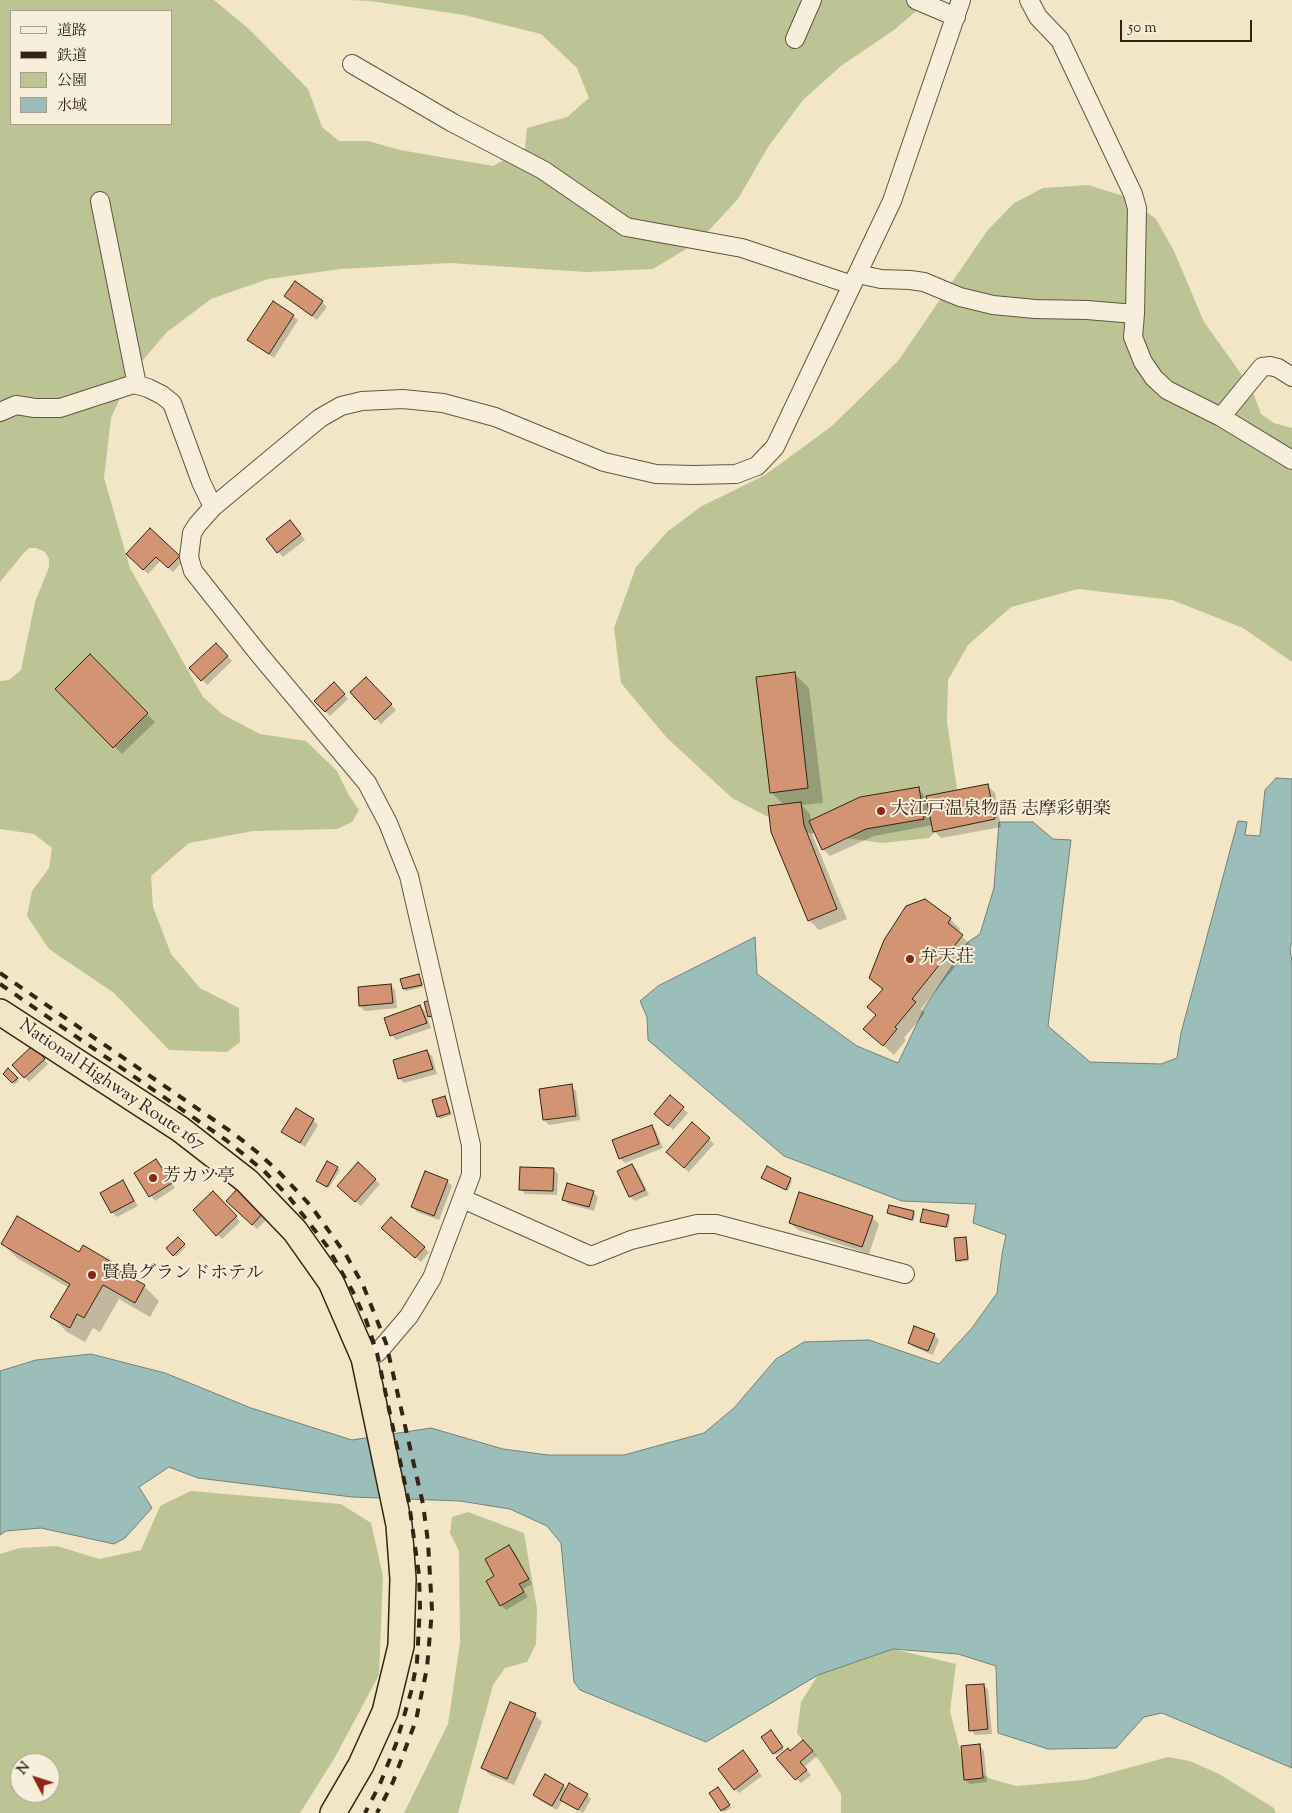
<!DOCTYPE html>
<html>
<head>
<meta charset="utf-8">
<style>
  body { margin:0 }
  #map { position:relative; width:1292px; height:1813px; overflow:hidden; background:#f3e6c7; font-family:"Sorts Mill Goudy","Noto Serif JP",serif }
  canvas { display:block }
  .legend { position:absolute; left:10px; top:10px; width:162px; height:115px; box-sizing:border-box; background:#f7efdb; border:1px solid #a99e8b; margin:0; padding:6px 9px; list-style:none; font-size:15px; color:#332513 }
  .legend li { display:flex; align-items:center; gap:10px; height:25px }
  .legend b { width:25px; border:1px solid #a99e8b }
  .north { position:absolute; left:10px; top:1753px; width:50px; height:50px; box-sizing:border-box; background:#f7efdb; border:1px solid #a99e8b; border-radius:50%; rotate:310deg; font-size:14px; font-weight:700; line-height:20px; text-align:center; color:#332513 }
  .north::after { content:''; display:block; margin:auto; width:18px; height:22px; background:#8f2418; clip-path:polygon(50% 0,100% 100%,50% 72%,0 100%) }
  .scale { position:absolute; left:1120px; top:20px; width:132px; height:22px; box-sizing:border-box; border:2px solid #332513; border-top:0; padding-left:6px; font-size:15px; line-height:18px; white-space:nowrap; color:#332513; -webkit-text-stroke:4px #f7efdb; paint-order:stroke }
</style>
</head>
<body>
<div id="map">
<canvas width="1292" height="1813"></canvas>
<ul class="legend">
<li><b style="height:6px;background:#f7efdb"></b>道路</li>
<li><b style="height:6px;background:#332513"></b>鉄道</li>
<li><b style="height:14px;background:#bcc495"></b>公園</li>
<li><b style="height:14px;background:#9cbeba"></b>水域</li>
</ul>
<div class="north">N</div>
<div class="scale">50 m</div>
</div>
<script>
const context = document.querySelector('canvas').getContext('2d');
context.lineJoin = 'round';
function fill(path, color) {
  context.fillStyle = color;
  context.fill(path, 'evenodd');
}
function toPath(rows) {
  const path = new Path2D();
  for (const r of rows) {
    path.moveTo(r[0], r[1]);
    for (let i = 2; i < r.length; i += 2) path.lineTo(r[i], r[i + 1]);
  }
  return path;
}
function trace(path, color, width, dash) {
  context.strokeStyle = color;
  context.lineWidth = width;
  context.lineCap = dash ? 'butt' : 'round';
  context.setLineDash(dash || []);
  context.stroke(path);
}
function label(font, color, halo, rows, align = 'center') {
  context.font = font + ' "Sorts Mill Goudy","Noto Serif JP",serif';
  context.lineWidth = 4;
  context.setLineDash([]);
  context.textBaseline = 'middle';
  context.strokeStyle = halo;
  context.fillStyle = color;
  for (const [text, x, y, turn = 0] of rows) {
    context.save();
    context.translate(x, y);
    context.rotate((+turn || 0) * Math.PI / 180);
    context.textAlign = isNaN(turn) ? turn : align;
    if (halo) context.strokeText(text, 0, 0);
    context.fillText(text, 0, 0);
    context.restore();
  }
}
fill(toPath([
  [0,0,214,0,249,29,308,89,322,127,339,141,368,141,400,150,493,166,525,148,527,128,567,117,589,98,577,68,541,34,464,15,370,1,349,0,929,0,894,30,841,66,803,100,768,147,738,199,699,241,653,269,586,272,450,263,341,269,268,279,211,299,167,332,131,374,111,418,104,478,130,568,203,697,222,714,260,734,306,741,337,771,348,794,359,810,352,822,337,829,253,831,189,843,151,876,153,907,171,954,200,988,239,1008,240,1042,227,1052,169,1050,114,993,49,949,27,916,32,891,49,868,52,848,34,834,0,829,0,681,9,680,21,670,35,602,49,567,49,559,45,552,36,548,29,548,23,554,0,582],
  [11,11,171,11,171,124,11,124],
  [1088,185,1127,197,1156,219,1174,251,1204,322,1252,389,1261,414,1274,423,1292,428,1292,662,1243,628,1172,600,1078,589,1011,607,968,645,948,680,947,722,957,789,949,818,929,838,882,843,795,831,732,798,667,738,621,683,614,628,636,567,668,531,702,506,765,475,832,426,898,361,987,231,1014,203,1043,188],
  [191,1491,341,1504,371,1523,383,1576,379,1675,334,1759,300,1813,0,1813,0,1554,20,1548,57,1546,99,1559,141,1550,160,1506],
  [20,1763,50,1763,50,1793,20,1793],
  [468,1512,524,1533,537,1609,536,1644,527,1662,505,1668,493,1685,458,1813,404,1813,448,1724,460,1643,459,1551,450,1533,452,1517],
  [893,1649,956,1664,950,1711,963,1762,991,1779,1017,1786,1084,1780,1168,1757,1190,1761,1219,1774,1274,1808,1276,1813,841,1813,841,1794,822,1764,797,1733,801,1702,818,1675]
]), '#bcc495');
const water = toPath([
  [1276,778,1292,779,1292,942,1290,949,1292,962,1292,1768,1162,1713,1144,1717,1116,1748,1048,1749,998,1733,996,1666,958,1654,893,1649,818,1675,706,1742,580,1690,574,1682,561,1543,547,1526,510,1509,460,1501,352,1497,198,1478,169,1467,139,1487,152,1508,125,1538,114,1544,41,1528,6,1531,0,1535,0,1371,36,1360,91,1354,165,1373,251,1408,352,1440,431,1428,503,1449,548,1455,624,1455,704,1433,734,1408,776,1359,804,1342,869,1340,939,1364,972,1328,997,1293,1002,1254,1006,1235,973,1223,976,1204,902,1201,784,1156,648,1040,647,1017,640,1001,658,986,755,937,757,974,857,1046,898,1063,925,1007,968,942,980,934,994,888,999,822,1033,822,1053,839,1071,840,1048,1026,1090,1062,1161,1064,1177,1058,1181,1033,1238,821,1247,822,1245,835,1260,836,1265,790,1276,778]
]);
fill(water, '#9cbeba');
trace(water, '#728177', 1);
fill(toPath([
  [291,301,322,302,327,307,317,320],
  [273,302,298,320,274,358,254,344],
  [294,527,305,540,283,557,268,540],
  [150,530,183,561,173,572,161,560,148,574,127,554],
  [216,644,232,661,207,685,191,668],
  [90,656,155,722,122,754,57,689],
  [794,673,809,688,823,803,802,805,810,814,811,821,918,788,926,798,987,785,995,793,1001,827,941,838,934,831,933,825,874,836,830,856,823,849,812,826,813,836,847,919,819,930,809,920,784,805,771,792],
  [366,678,396,710,381,724,352,692],
  [334,684,348,699,330,716,316,701],
  [925,900,950,919,960,929,958,933,972,946,921,1009,925,1013,904,1038,906,1040,894,1055,865,1029,877,1015,883,990,870,978],
  [419,976,423,987,406,991,404,989],
  [391,985,395,990,397,1008,365,1011,360,1006,359,988],
  [420,1006,425,1011,431,1028,396,1040,392,1035],
  [33,1047,48,1064,29,1082,13,1065],
  [427,1051,432,1056,437,1074,404,1083,400,1079],
  [8,1070,19,1081,15,1084,5,1074],
  [571,1086,576,1091,580,1120,549,1125,544,1120],
  [445,1097,452,1115,440,1119,438,1116],
  [670,1097,688,1113,673,1130,660,1118],
  [313,1120,318,1125,305,1147,283,1132],
  [692,1124,714,1144,689,1172,672,1157],
  [651,1126,656,1131,663,1148,625,1163,620,1158],
  [156,1160,175,1188,155,1201,135,1174],
  [328,1162,340,1170,329,1188,319,1182],
  [358,1164,380,1184,361,1206,339,1186],
  [632,1165,637,1170,649,1195,635,1201,630,1197,619,1172],
  [553,1169,558,1174,557,1195,525,1194,521,1189],
  [763,1178,790,1179,792,1181,788,1191],
  [447,1181,452,1186,439,1220,417,1212,413,1207],
  [122,1182,127,1187,138,1206,117,1217,112,1212],
  [238,1190,268,1218,257,1229,228,1201],
  [593,1192,598,1197,594,1211,568,1204,564,1199],
  [213,1193,240,1222,222,1239,194,1210],
  [913,1212,915,1214,914,1221,890,1215,888,1213],
  [948,1216,950,1218,948,1228,923,1223,921,1221],
  [872,1217,879,1224,869,1254,798,1230,790,1223],
  [391,1219,429,1252,421,1262,387,1233],
  [965,1238,967,1240,969,1261,959,1262,957,1260],
  [178,1239,186,1247,176,1257,168,1248],
  [2,1243,79,1254,114,1265,123,1274,144,1286,159,1301,150,1317,119,1299,100,1332,93,1328,85,1342,67,1332,52,1317,69,1288,17,1258],
  [934,1335,939,1340,933,1355,914,1347,909,1343],
  [509,1547,514,1551,532,1584,523,1589,528,1597,506,1610,501,1605,496,1577],
  [984,1685,988,1690,992,1734,975,1735,971,1730],
  [535,1715,542,1722,514,1785,490,1775,483,1768],
  [773,1734,784,1750,776,1755,774,1753],
  [808,1746,817,1756,804,1767,811,1775,801,1783,796,1779,791,1753],
  [980,1746,984,1751,987,1782,970,1784,965,1779],
  [747,1757,762,1776,739,1793,735,1789],
  [563,1786,567,1790,587,1795,591,1799,583,1813,566,1804,562,1801,557,1810,539,1800,534,1795],
  [720,1791,731,1808,724,1812,722,1810]
]), '#0003');
const building = toPath([
  [295,281,323,301,312,316,284,296,295,281],
  [273,301,294,315,269,354,247,340,273,301],
  [290,520,301,534,277,553,266,539,290,520],
  [150,528,180,556,168,568,156,557,143,570,126,554,150,528],
  [216,643,228,656,201,681,189,668,216,643],
  [90,654,148,713,113,748,55,689,90,654],
  [795,672,808,788,770,793,756,677,795,672],
  [366,677,392,704,375,720,350,692,366,677],
  [334,682,345,694,325,712,314,701,334,682],
  [988,784,995,819,933,832,926,796,988,784],
  [919,787,924,819,866,829,822,850,809,821,860,797,919,787],
  [801,802,804,825,837,909,808,921,771,832,768,806,801,802],
  [925,899,951,918,948,923,963,935,912,999,916,1002,895,1027,897,1029,883,1046,863,1029,876,1015,867,1007,883,989,869,978,884,940,906,906,925,899],
  [419,974,422,985,403,989,400,979,419,974],
  [391,984,393,1003,359,1006,358,987,391,984],
  [433,999,437,1015,428,1017,424,1002,433,999],
  [420,1005,427,1023,390,1036,384,1018,420,1005],
  [33,1045,45,1059,24,1078,12,1065,33,1045],
  [427,1050,433,1069,398,1079,393,1060,427,1050],
  [8,1068,18,1078,12,1083,3,1074,8,1068],
  [572,1084,576,1116,543,1120,539,1089,572,1084],
  [670,1095,684,1107,668,1126,654,1114,670,1095],
  [445,1096,450,1113,437,1117,432,1100,445,1096],
  [296,1108,314,1119,300,1143,281,1132,296,1108],
  [692,1122,710,1138,684,1168,666,1152,692,1122],
  [652,1125,659,1144,619,1159,612,1140,652,1125],
  [156,1159,172,1183,149,1197,134,1173,156,1159],
  [327,1161,338,1167,327,1187,316,1181,327,1161],
  [358,1162,376,1179,355,1202,337,1186,358,1162],
  [632,1164,645,1190,629,1197,617,1171,632,1164],
  [767,1166,791,1178,786,1190,761,1178,767,1166],
  [520,1167,554,1168,553,1191,519,1190,520,1167],
  [425,1171,448,1180,434,1216,411,1207,425,1171],
  [123,1180,134,1201,111,1213,100,1193,123,1180],
  [567,1183,594,1191,589,1207,562,1200,567,1183],
  [238,1188,264,1212,252,1225,226,1201,238,1188],
  [213,1191,237,1216,216,1236,193,1210,213,1191],
  [799,1192,873,1216,862,1247,789,1223,799,1192],
  [889,1205,914,1211,912,1220,887,1213,889,1205],
  [923,1209,949,1215,946,1227,920,1222,923,1209],
  [17,1216,79,1252,83,1245,115,1264,113,1267,145,1285,135,1303,103,1285,84,1318,77,1314,70,1328,50,1317,70,1284,1,1244,17,1216],
  [391,1217,425,1247,415,1258,381,1228,391,1217],
  [178,1237,185,1244,173,1256,166,1248,178,1237],
  [966,1237,968,1259,956,1261,954,1238,966,1237],
  [914,1326,935,1334,928,1351,908,1343,914,1326],
  [509,1545,529,1579,519,1584,524,1592,500,1606,486,1581,494,1576,485,1559,509,1545],
  [984,1684,988,1729,969,1731,966,1685,984,1684],
  [510,1702,536,1713,507,1779,481,1768,510,1702],
  [771,1730,783,1747,773,1754,761,1737,771,1730],
  [803,1740,813,1751,800,1762,807,1770,795,1780,776,1758,788,1748,790,1751,803,1740],
  [980,1744,983,1778,964,1780,961,1746,980,1744],
  [743,1750,758,1771,734,1790,718,1769,743,1750],
  [545,1774,564,1785,552,1806,533,1795,545,1774],
  [569,1783,588,1794,578,1810,560,1800,569,1783],
  [718,1787,730,1805,721,1811,709,1793,718,1787]
]);
fill(building, '#d29473');
trace(building, '#332513', 1);
const minor = toPath([
  [916,0,956,17],
  [1029,0,1038,17,1060,40,1133,194,1137,208,1135,314,1133,337,1143,362,1154,378,1167,390,1221,417,1292,460],
  [795,39,812,0],
  [352,64,453,123,543,170,626,227,742,248,852,285],
  [100,201,137,385],
  [858,274,881,279,910,280,924,282,960,297,993,305,1035,309,1087,310,1135,314],
  [0,412,16,405,35,408,60,408,134,384,148,388,162,395,172,403,201,482,213,507],
  [1221,417,1262,367,1270,366,1278,368,1292,377],
  [463,1199,591,1256,631,1240,697,1224,716,1224,905,1274],
  [364,1358,377,1353,386,1343,409,1316,432,1278,471,1175,471,1145,409,876,388,823,367,783,258,653,193,571,189,557,192,533,197,525,213,507,320,418,341,406,362,401,403,399,443,403,495,417,604,462,656,474,694,475,736,474,757,466,775,447,892,201,961,0]
]);
const highway = toPath([
  [0,1012,180,1129,247,1181,295,1231,331,1282,364,1358,399,1525,403,1579,401,1646,385,1712,361,1765,333,1813]
]);
trace(minor, '#635540', 20);
trace(highway, '#332513', 28);
trace(minor, '#f7efdb', 18);
trace(highway, '#f3e6c7', 25);
trace(toPath([
  [0,973,233,1133,257,1152,278,1171,311,1206,346,1255,363,1285,386,1343,423,1504,428,1542,432,1610,427,1668,416,1720,393,1782,377,1813],
  [0,984,226,1140,264,1171,289,1197,327,1246,353,1292,366,1320,377,1353,409,1503,419,1575,420,1606,417,1662,411,1692,396,1744,380,1784,365,1813]
]), '#332513', 4, [9, 9]);
for (const [x, y, r, color] of [
  [881,811,5,"#8f2418"],
  [910,959,5,"#8f2418"],
  [153,1178,5,"#8f2418"],
  [92,1275,5,"#8f2418"]
]) {
  const dot = new Path2D();
  dot.arc(x, y, r, 0, 2 * Math.PI);
  context.fillStyle = color;
  context.fill(dot);
  trace(dot, '#f7efdb', 2);
}
label('18px', '#332513', '#f7efdb', [
  ["大江戸温泉物語 志摩彩朝楽",891,811],
  ["弁天荘",920,959],
  ["芳カツ亭",163,1178],
  ["賢島グランドホテル",102,1275]
], 'left');
label('18px', '#332513', '#f7efdb', [
  ["National Highway Route 167",111,1086,34]
]);
</script>
</body>
</html>
